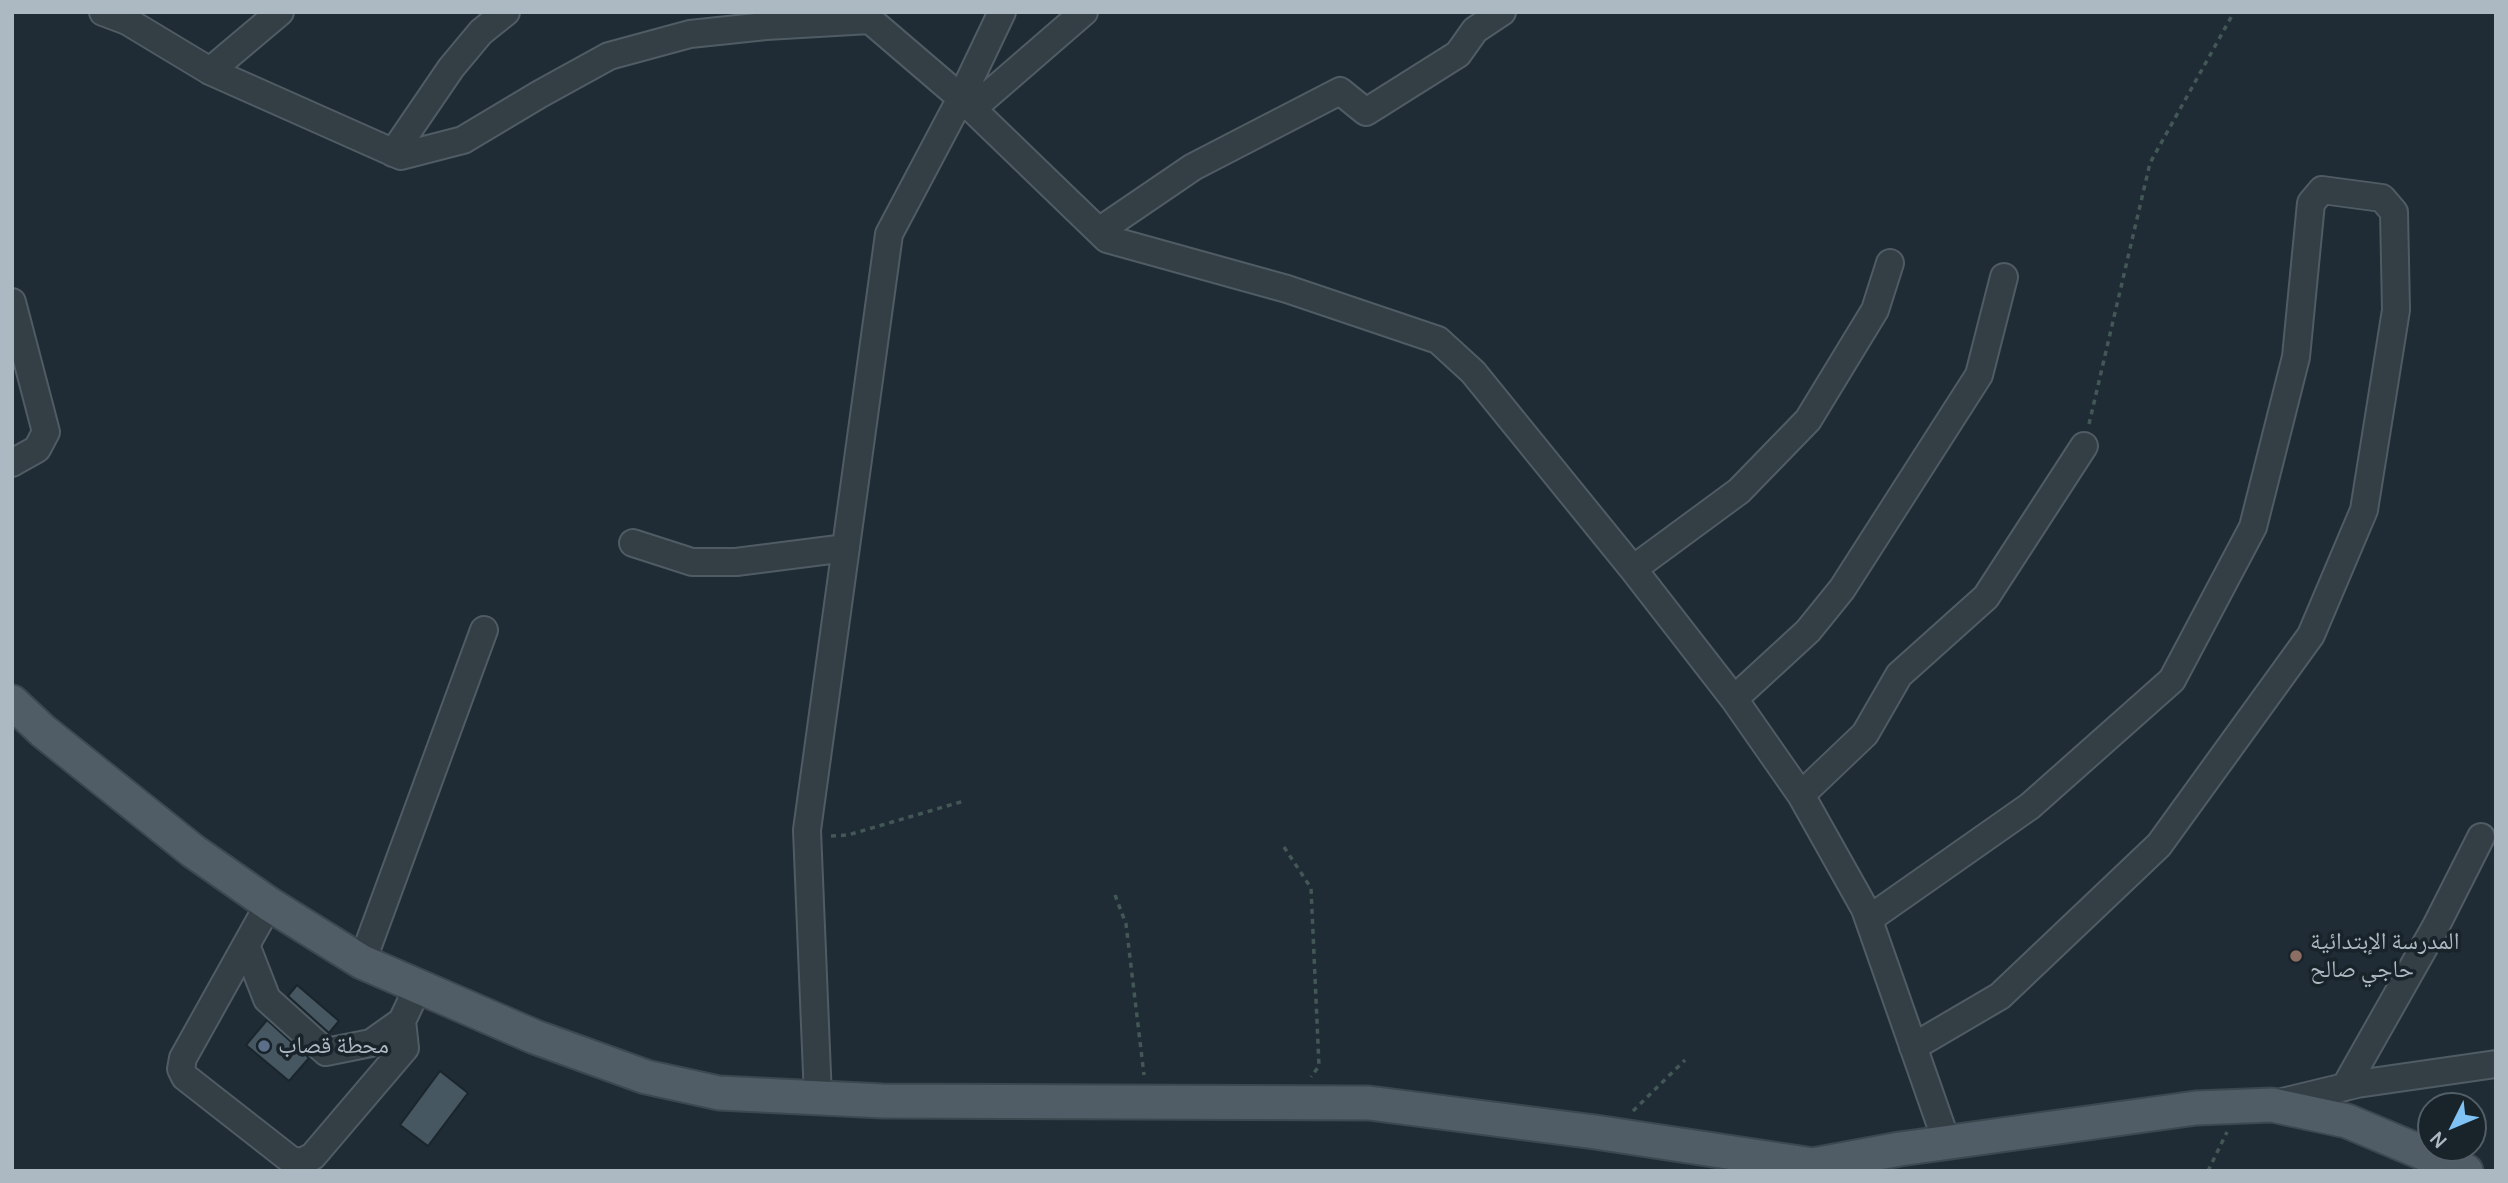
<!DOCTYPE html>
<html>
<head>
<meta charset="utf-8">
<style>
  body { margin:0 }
  #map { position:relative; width:2508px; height:1183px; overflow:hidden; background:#1f2c35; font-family:Manrope,sans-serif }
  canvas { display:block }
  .frame { position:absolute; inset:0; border:14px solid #acb9c3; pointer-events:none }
  .north { position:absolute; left:2417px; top:1092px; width:70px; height:70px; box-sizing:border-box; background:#18232a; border:2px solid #535f67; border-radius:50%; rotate:227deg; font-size:19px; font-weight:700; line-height:28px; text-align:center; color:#acb9c3 }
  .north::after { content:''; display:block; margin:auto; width:24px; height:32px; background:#80c2f4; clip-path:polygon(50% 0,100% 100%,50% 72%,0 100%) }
</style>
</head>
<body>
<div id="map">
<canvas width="2508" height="1183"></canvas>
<div class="frame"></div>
<div class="north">N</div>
</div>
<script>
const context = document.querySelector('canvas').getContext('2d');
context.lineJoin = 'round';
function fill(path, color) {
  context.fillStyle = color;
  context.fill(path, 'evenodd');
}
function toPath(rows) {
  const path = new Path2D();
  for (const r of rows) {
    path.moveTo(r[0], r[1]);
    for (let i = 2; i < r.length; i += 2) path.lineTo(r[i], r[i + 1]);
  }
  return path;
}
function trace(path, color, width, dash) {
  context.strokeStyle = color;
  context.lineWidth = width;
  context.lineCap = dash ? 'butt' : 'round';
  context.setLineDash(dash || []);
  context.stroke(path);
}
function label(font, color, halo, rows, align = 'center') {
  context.font = font + ' Manrope,"Noto Naskh Arabic",sans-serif';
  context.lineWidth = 7;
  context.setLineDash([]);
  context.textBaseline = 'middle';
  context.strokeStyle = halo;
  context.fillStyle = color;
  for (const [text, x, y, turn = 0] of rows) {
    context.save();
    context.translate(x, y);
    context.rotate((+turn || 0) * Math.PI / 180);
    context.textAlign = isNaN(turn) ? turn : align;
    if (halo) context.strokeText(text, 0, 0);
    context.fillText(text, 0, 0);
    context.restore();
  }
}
const building = toPath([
  [297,985,339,1021,329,1033,288,996,297,985],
  [267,1020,309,1058,289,1081,246,1045,267,1020],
  [440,1071,468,1093,428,1146,400,1125,440,1071]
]);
fill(building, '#475761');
trace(building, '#1a252c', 2);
const minor = toPath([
  [103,12,127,21,210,71,401,156,463,140,540,94,609,56,690,34,766,26,870,20,961,98,1107,239,1287,289,1438,340,1473,372,1633,569,1734,699,1801,795,1865,909,1947,1143],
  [210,71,280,12],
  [972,109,1084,12],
  [393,153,451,68,481,32,506,12],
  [1099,231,1193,167,1340,91,1366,112,1458,54,1475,30,1502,12],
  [12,302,46,432,37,449,12,463],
  [633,543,692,562,736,562,846,548],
  [1633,569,1739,491,1808,420,1875,310,1890,263],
  [1734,699,1808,631,1842,589,1979,375,2004,277],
  [1801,795,1865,734,1899,675,1986,597,2084,446],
  [269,904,183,1058,181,1069,185,1077,291,1160,302,1162,313,1156,405,1048,402,1021,418,987],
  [1869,919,2030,806,2172,680,2253,527,2296,357,2311,203,2322,190,2382,198,2394,212,2396,310,2364,510,2311,635,2159,845,2000,996,1913,1047],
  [246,945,267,999,326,1052,371,1043,402,1021],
  [362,962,484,630],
  [2345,1087,2435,928,2481,837],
  [818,1098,807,830,889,234,961,98,1002,12],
  [2274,1104,2357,1084,2496,1064]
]);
const major = toPath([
  [12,702,43,731,193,851,269,904,362,962,535,1037,646,1077,719,1093,883,1101,1369,1103,1595,1132,1813,1165,1900,1149,2196,1108,2272,1105,2347,1121,2466,1171]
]);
trace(minor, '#505c64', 30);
trace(major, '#3c474f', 37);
trace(toPath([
  [2089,424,2150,163,2234,12],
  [831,836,848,835,964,801],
  [1284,847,1311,888,1319,1066,1311,1077],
  [1115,895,1126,924,1144,1075],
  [1633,1111,1685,1060],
  [2208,1171,2227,1132]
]), '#435756', 3.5, [5, 5]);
trace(minor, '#333e45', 26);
trace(major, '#505d66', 33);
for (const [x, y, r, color] of [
  [2296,956,7,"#8d6e63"],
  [264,1046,7,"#5c6f8a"]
]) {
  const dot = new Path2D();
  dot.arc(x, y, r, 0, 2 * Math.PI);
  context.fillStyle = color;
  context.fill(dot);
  trace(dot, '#18232a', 2.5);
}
label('24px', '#acb9c3', '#18232a', [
  ["المدرسة الإبتدائية",2310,942],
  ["حاجي صالح",2310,970],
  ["محطة قصاب",278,1046]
], 'left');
</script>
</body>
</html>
